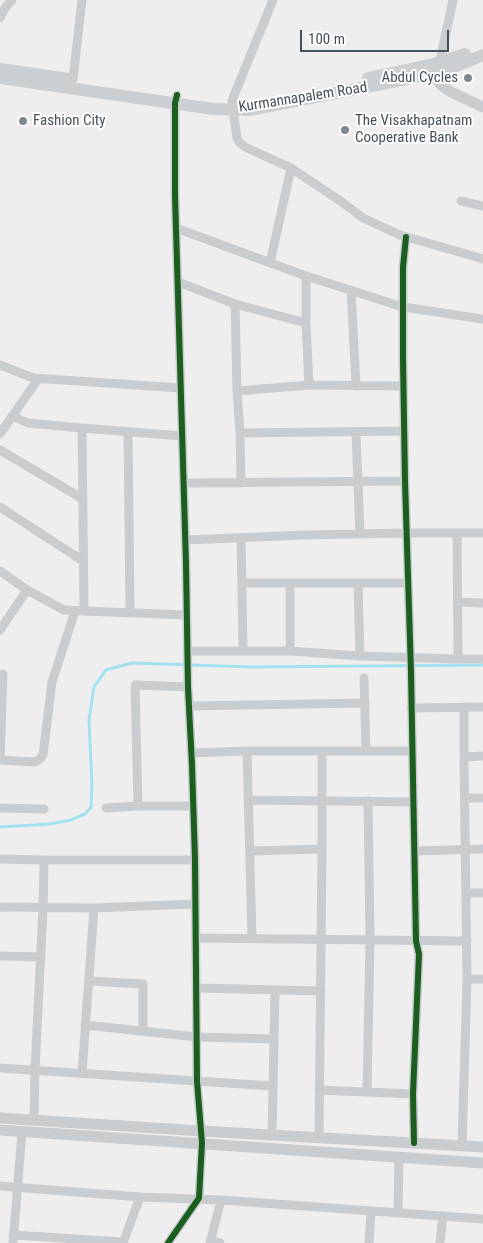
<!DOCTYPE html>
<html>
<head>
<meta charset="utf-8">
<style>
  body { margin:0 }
  #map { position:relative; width:483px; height:1243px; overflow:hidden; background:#efeeee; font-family:"Roboto Condensed",sans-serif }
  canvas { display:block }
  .scale { position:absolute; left:300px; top:30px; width:149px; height:22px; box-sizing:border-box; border:2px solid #45515c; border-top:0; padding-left:6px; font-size:15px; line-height:18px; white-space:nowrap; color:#45515c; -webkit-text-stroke:4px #fff; paint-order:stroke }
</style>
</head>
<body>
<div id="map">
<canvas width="483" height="1243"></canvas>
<div class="scale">100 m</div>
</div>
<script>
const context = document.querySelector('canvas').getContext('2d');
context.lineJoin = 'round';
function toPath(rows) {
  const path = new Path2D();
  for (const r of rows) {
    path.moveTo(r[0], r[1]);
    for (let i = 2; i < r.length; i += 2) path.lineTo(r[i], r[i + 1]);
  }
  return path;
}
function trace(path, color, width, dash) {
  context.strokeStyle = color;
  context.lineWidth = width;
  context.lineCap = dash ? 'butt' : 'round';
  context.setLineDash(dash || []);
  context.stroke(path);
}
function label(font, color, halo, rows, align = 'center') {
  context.font = font + ' "Roboto Condensed",sans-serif';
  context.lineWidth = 4;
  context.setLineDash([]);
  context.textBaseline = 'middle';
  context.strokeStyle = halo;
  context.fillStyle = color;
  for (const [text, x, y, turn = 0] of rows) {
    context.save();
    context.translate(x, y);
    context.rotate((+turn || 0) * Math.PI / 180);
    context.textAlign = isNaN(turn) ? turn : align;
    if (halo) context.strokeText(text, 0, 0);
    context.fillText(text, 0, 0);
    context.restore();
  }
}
trace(toPath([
  [0,827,50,824,71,820,85,814,91,807,92,786,89,720,94,687,106,670,132,663,252,667,483,665]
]), '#a3e1ef', 3);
trace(toPath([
  [0,18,5,8,12,0],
  [442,62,441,56,453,0],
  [73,79,82,0],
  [232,103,233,98,273,0],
  [233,110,237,138,240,143,245,147,291,168,342,202,363,218,400,235,483,259],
  [461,201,483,206],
  [176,228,306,276,403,307,483,319],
  [406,237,403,267,403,359,405,481,411,672,416,941,419,954,413,1094,414,1143],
  [270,263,291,168],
  [306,276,306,323],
  [178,282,235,304,237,391,240,433,241,483],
  [351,290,356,386],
  [235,304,306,323,309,385,403,386],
  [0,365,33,378,181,388],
  [237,391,309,385],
  [12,416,28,423,82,428],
  [128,432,130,613],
  [240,433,404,431],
  [356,433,360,534],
  [0,434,38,379],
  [0,450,83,499],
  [184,483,405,481],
  [0,507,83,561],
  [457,533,458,659,483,659],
  [241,538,243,651],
  [185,540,305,535,406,533,483,533],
  [0,571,27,590,64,610,84,611,186,615],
  [242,583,407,583],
  [358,583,360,656],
  [458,602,483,603],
  [84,611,82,428,182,436],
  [0,630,27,590],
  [187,651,290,651,360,656,458,659],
  [290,651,290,583],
  [364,678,366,751],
  [188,687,135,685,138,806,193,806],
  [189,706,365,703],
  [464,707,464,757],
  [411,708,483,707],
  [247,751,252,939],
  [192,753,247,751,412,751],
  [0,760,35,762,39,760,43,755,52,682,75,611],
  [0,760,3,674],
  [465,798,483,798],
  [249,800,414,802],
  [0,808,44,809],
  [106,808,138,806],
  [250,851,322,849],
  [415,851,483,849],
  [0,859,44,860,195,860],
  [466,893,483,893],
  [0,907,94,908,195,904],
  [196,938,467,941],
  [0,956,41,957],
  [467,979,483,979],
  [89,981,143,984,143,1031],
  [196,988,321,991],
  [85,1025,197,1037,274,1039],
  [0,1068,272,1086],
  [82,1073,94,908],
  [319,1090,413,1094],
  [367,1092,370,940,368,801],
  [34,1119,35,1070,43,908,44,860],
  [272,1135,275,990],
  [319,1137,322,849,322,751],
  [462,1146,467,979,464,757,483,756],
  [0,1186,140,1197,221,1200,483,1219],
  [398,1213,399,1158],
  [13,1235,123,1242],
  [211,1241,220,1243],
  [13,1243,22,1132],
  [123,1243,140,1197],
  [168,1243,199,1198,202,1143,197,1081,195,860,192,765,188,687,186,564,175,195,175,103,177,95],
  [210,1243,221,1200],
  [369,1243,371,1211],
  [440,1243,443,1216]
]), '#cacdd0', 9);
trace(toPath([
  [432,74,442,86,451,92,483,107],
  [0,1118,201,1131,483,1147],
  [0,1130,483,1163]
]), '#cacdd0', 11);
trace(toPath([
  [0,69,69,79],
  [0,78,213,109,250,110,432,74,447,70,483,55],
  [368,78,434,64,465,54]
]), '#cbcfd2', 12);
trace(toPath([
  [406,237,403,267,403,359,405,481,411,672,416,941,419,954,413,1094,414,1143],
  [168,1243,199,1198,202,1143,197,1081,195,860,192,765,188,687,186,564,175,195,175,103,177,95]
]), '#1b5e20', 6);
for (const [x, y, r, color] of [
  [468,78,5,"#80888f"],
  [23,121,5,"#80888f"],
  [345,130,5,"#80888f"]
]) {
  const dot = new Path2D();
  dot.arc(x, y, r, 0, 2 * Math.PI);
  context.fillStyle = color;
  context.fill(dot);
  trace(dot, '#fff', 2);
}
label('15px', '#45515c', '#fff', [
  ["Abdul Cycles",458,78,"right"],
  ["Fashion City",33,121],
  ["The Visakhapatnam",355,121],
  ["Cooperative Bank",355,138]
], 'left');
label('15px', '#45515c', '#fff', [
  ["Kurmannapalem Road",303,98,-9]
]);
</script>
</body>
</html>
